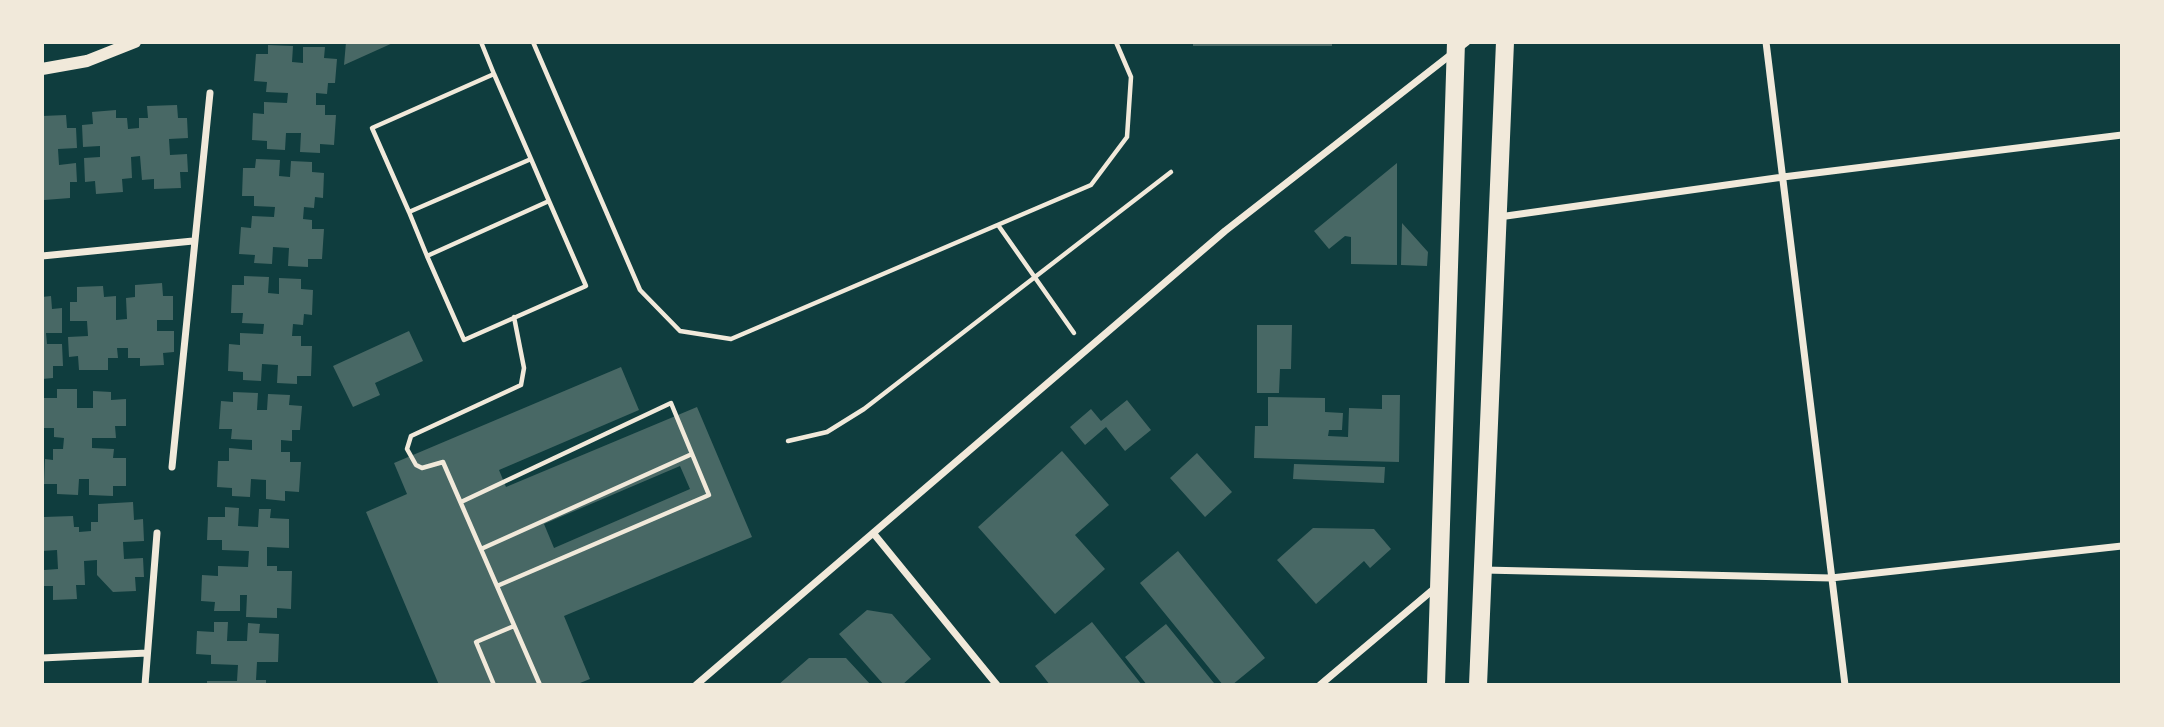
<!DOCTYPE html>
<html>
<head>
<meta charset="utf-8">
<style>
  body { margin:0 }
  #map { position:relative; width:2164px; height:727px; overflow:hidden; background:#0f3d3e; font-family:"Roboto Condensed",sans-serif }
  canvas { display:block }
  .frame { position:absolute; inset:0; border:44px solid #f1e9da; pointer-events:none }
</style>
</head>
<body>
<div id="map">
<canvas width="2164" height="727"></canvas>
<div class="frame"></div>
</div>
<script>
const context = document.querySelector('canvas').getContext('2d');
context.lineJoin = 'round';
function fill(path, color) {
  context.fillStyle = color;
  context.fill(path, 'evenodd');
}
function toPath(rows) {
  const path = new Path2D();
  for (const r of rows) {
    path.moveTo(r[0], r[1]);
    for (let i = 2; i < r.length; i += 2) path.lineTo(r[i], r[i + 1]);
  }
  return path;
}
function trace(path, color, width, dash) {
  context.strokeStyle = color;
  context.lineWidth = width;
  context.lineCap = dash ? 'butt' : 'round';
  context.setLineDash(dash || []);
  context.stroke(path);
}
fill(toPath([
  [346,42,395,42,344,65],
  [1193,42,1332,42,1332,46,1193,46],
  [268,45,293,46,292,62,303,63,303,47,325,47,324,58,337,59,335,83,328,83,327,94,316,93,316,105,325,105,325,115,336,115,334,145,320,144,320,153,300,152,301,133,286,133,285,150,267,149,267,141,252,140,253,113,264,114,264,102,287,103,288,93,266,92,267,82,254,81,256,54,268,54],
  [177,105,178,118,187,118,188,138,169,139,170,155,187,154,188,172,180,172,181,188,154,189,154,179,142,180,140,156,131,157,132,178,122,179,123,192,96,194,95,181,85,182,84,158,100,157,100,146,83,147,82,125,93,124,92,112,116,110,116,118,127,118,128,129,139,128,139,118,148,118,147,106],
  [66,115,67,128,76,128,77,148,58,149,59,165,76,163,77,182,70,182,70,198,44,200,42,116],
  [256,159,280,160,279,176,290,177,291,161,312,162,312,172,324,173,323,198,315,197,314,208,304,207,303,219,312,220,312,229,324,229,322,259,308,259,308,267,288,266,289,248,273,247,272,264,254,263,255,255,239,254,241,227,251,228,252,216,274,217,275,207,254,206,254,196,242,196,243,168,255,168],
  [1397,163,1397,265,1351,264,1351,237,1345,236,1329,249,1314,231],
  [1402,223,1428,252,1427,266,1401,265],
  [244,276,269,277,268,293,279,294,279,278,301,279,301,289,313,290,312,315,304,314,303,325,293,324,292,336,301,336,301,346,312,346,311,376,297,376,297,384,277,383,278,365,262,364,261,381,243,380,243,372,228,371,229,344,240,345,240,333,263,334,264,324,242,323,243,313,231,313,232,285,244,285],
  [162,283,163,296,173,296,173,320,157,320,157,331,174,331,174,352,163,353,164,365,140,366,140,358,128,358,128,348,117,348,118,358,108,358,108,370,79,370,78,356,69,357,68,337,88,336,87,321,70,321,70,302,77,302,77,287,103,286,104,297,116,296,116,320,127,319,126,298,135,297,135,285],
  [51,296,52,309,62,308,62,333,46,333,47,344,62,344,63,366,53,366,53,378,42,379,42,297],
  [1257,325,1292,325,1291,369,1280,369,1279,393,1257,393],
  [409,331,423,361,375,383,380,395,353,407,333,366],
  [621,367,639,410,499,470,506,487,697,407,752,537,564,616,590,679,575,685,439,685,366,512,407,494,394,463],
  [680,466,690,489,554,548,544,524],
  [57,389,77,389,77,408,93,408,93,391,111,392,111,400,126,399,126,426,115,426,116,438,92,438,92,448,114,449,113,458,126,458,126,486,113,486,113,496,89,495,89,479,79,479,78,495,57,494,57,484,44,484,45,459,53,460,53,449,63,449,64,438,54,437,54,428,43,428,43,398,57,398],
  [233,392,258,393,257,410,267,410,268,394,290,395,289,405,302,406,300,430,292,430,292,441,281,440,281,452,290,452,290,462,301,462,299,492,285,491,285,501,266,499,266,480,251,479,250,497,232,496,232,488,217,487,218,461,229,461,229,448,252,450,252,440,231,439,232,429,219,429,221,401,233,402],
  [1382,395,1400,395,1399,462,1254,458,1255,426,1268,426,1268,397,1325,398,1325,412,1343,413,1342,430,1329,430,1328,436,1348,437,1349,408,1382,409],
  [1127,400,1151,430,1125,451,1106,427,1085,445,1070,427,1091,409,1101,421],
  [1062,451,1109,505,1075,535,1105,569,1055,614,978,527],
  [1197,453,1232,492,1205,517,1170,478],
  [1294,464,1385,467,1384,483,1293,479],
  [133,502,134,520,143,519,144,541,123,542,124,559,143,558,144,577,135,577,136,591,113,592,97,575,97,560,84,561,85,585,76,585,77,599,53,600,53,586,44,586,44,570,58,569,57,550,42,551,44,517,73,516,74,527,79,527,79,532,91,531,91,522,98,522,98,504],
  [225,507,239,508,238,526,258,527,259,509,271,509,270,518,289,519,289,548,267,547,267,566,277,566,277,571,292,571,291,609,277,608,277,618,246,617,247,595,240,595,240,611,214,611,215,602,201,601,202,575,218,576,218,566,248,567,249,551,222,550,222,540,207,540,208,517,225,517],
  [1313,528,1374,529,1391,549,1370,568,1364,561,1316,604,1277,560],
  [1178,551,1265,658,1232,685,1223,685,1140,583],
  [867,610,892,614,931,659,902,685,884,685,839,634],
  [214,622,228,622,227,641,247,641,248,623,260,624,259,633,279,634,278,662,257,662,256,680,266,680,266,685,207,685,207,681,237,681,238,665,211,664,211,655,196,654,197,631,214,632],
  [1092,622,1142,685,1050,685,1035,666],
  [1166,624,1214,683,1213,685,1147,685,1125,657],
  [809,658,846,658,871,685,778,685]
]), '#486865');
trace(toPath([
  [481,42,494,74],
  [533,42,640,290,680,331,731,339,1091,185,1127,137,1131,77,1116,42],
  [531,159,409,212,372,128,494,74,531,159,549,201],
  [549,201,586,286,464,340,427,256,549,201],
  [409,212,427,256],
  [998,225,1074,333],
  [514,317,524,368,521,385,411,436,407,449,416,465,422,468,443,462,540,685],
  [788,441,827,432,864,409,1171,172],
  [461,502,671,403,709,495,497,586],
  [481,549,692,454],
  [494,685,476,642,514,626]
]), '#f1e9da', 4.5);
trace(toPath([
  [1766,42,1845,685],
  [1499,217,1783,177,2122,135],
  [42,256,193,241],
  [172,467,210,93],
  [874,534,997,685],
  [1484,570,1831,578,2122,546],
  [42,658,147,653],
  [145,685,157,533],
  [696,685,1225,231,1467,42],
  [1320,685,1435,588]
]), '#f1e9da', 7);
trace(toPath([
  [42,69,87,61,135,42]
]), '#f1e9da', 12);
trace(toPath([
  [1436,685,1456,42],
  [1478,685,1505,42]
]), '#f1e9da', 18);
</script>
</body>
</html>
